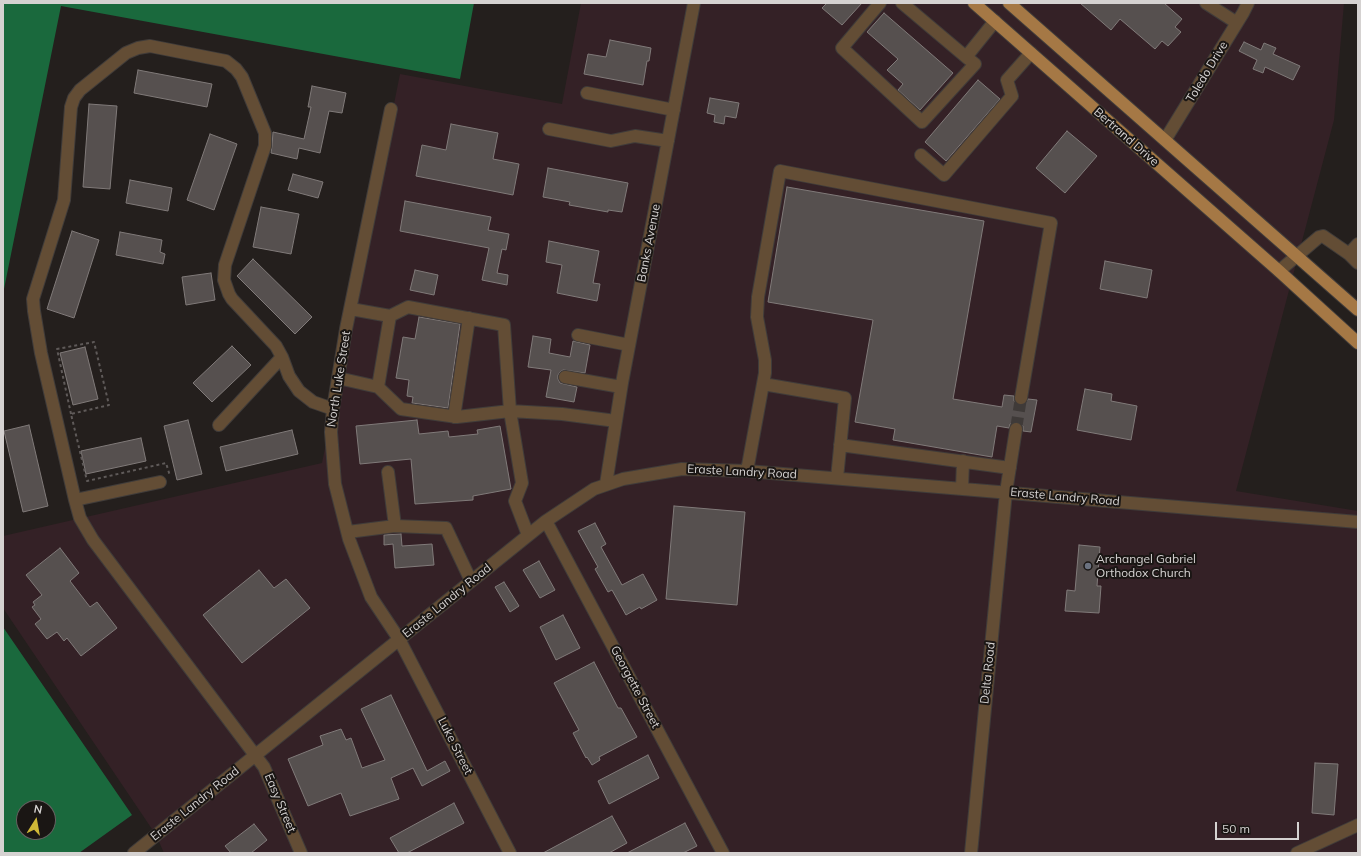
<!DOCTYPE html>
<html>
<head>
<meta charset="utf-8">
<style>
  body { margin:0 }
  #map { position:relative; width:1361px; height:856px; overflow:hidden; background:#241f1d; font-family:Mulish,sans-serif }
  canvas { display:block }
  .frame { position:absolute; inset:0; border:4px solid #d5d2d1; pointer-events:none }
  .north { position:absolute; left:16px; top:800px; width:40px; height:40px; box-sizing:border-box; background:#1a1614; border:1px solid #656160; border-radius:50%; rotate:11deg; font-size:11px; font-weight:700; line-height:16px; text-align:center; color:#d5d2d1 }
  .north::after { content:''; display:block; margin:auto; width:14px; height:18px; background:#cfb837; clip-path:polygon(50% 0,100% 100%,50% 72%,0 100%) }
  .scale { position:absolute; left:1215px; top:822px; width:84px; height:18px; box-sizing:border-box; border:2px solid #d5d2d1; border-top:0; padding-left:5px; font-size:12px; line-height:14px; white-space:nowrap; color:#d5d2d1; -webkit-text-stroke:3px #1a1614; paint-order:stroke }
</style>
</head>
<body>
<div id="map">
<canvas width="1361" height="856"></canvas>
<div class="frame"></div>
<div class="north">N</div>
<div class="scale">50 m</div>
</div>
<script>
const context = document.querySelector('canvas').getContext('2d');
context.lineJoin = 'round';
function fill(path, color) {
  context.fillStyle = color;
  context.fill(path, 'evenodd');
}
function toPath(rows) {
  const path = new Path2D();
  for (const r of rows) {
    path.moveTo(r[0], r[1]);
    for (let i = 2; i < r.length; i += 2) path.lineTo(r[i], r[i + 1]);
  }
  return path;
}
function trace(path, color, width, dash) {
  context.strokeStyle = color;
  context.lineWidth = width;
  context.lineCap = dash ? 'butt' : 'round';
  context.setLineDash(dash || []);
  context.stroke(path);
}
function label(font, color, halo, rows, align = 'center') {
  context.font = font + ' Mulish,sans-serif';
  context.lineWidth = 4;
  context.setLineDash([]);
  context.textBaseline = 'middle';
  context.strokeStyle = halo;
  context.fillStyle = color;
  for (const [text, x, y, turn = 0] of rows) {
    context.save();
    context.translate(x, y);
    context.rotate((+turn || 0) * Math.PI / 180);
    context.textAlign = isNaN(turn) ? turn : align;
    if (halo) context.strokeText(text, 0, 0);
    context.fillText(text, 0, 0);
    context.restore();
  }
}
fill(toPath([
  [581,3,1344,3,1334,120,1236,491,1358,511,1358,853,164,853,156,835,3,608,3,536,322,463,400,74,562,104]
]), '#342126');
fill(toPath([
  [3,3,474,3,460,79,61,6,3,294],
  [3,627,132,815,79,853,3,853],
  [24,808,48,808,48,832,24,832]
]), '#1a693d');
const building = toPath([
  [827,3,862,3,842,25,822,8,827,3],
  [1080,3,1164,3,1182,19,1175,27,1181,32,1168,46,1162,41,1155,49,1120,19,1111,30,1080,3],
  [884,13,953,73,920,110,898,90,903,84,887,70,898,59,867,32,884,13],
  [610,40,651,48,649,61,647,61,643,85,584,74,588,54,606,57,610,40],
  [1244,42,1261,50,1264,43,1276,48,1273,54,1300,66,1293,80,1265,67,1263,73,1253,69,1257,60,1239,51,1244,42],
  [138,70,212,84,207,107,134,93,138,70],
  [978,80,1000,99,946,161,925,142,978,80],
  [312,86,346,93,342,113,329,111,320,153,299,148,297,159,271,153,272,146,273,132,304,139,311,107,308,107,312,86],
  [710,98,739,103,736,118,725,116,724,124,714,122,715,115,707,113,710,98],
  [89,104,117,106,110,189,83,187,89,104],
  [451,124,498,133,493,159,519,164,513,195,416,176,422,145,446,150,451,124],
  [1067,131,1097,156,1065,193,1036,168,1067,131],
  [210,134,237,144,214,210,187,200,210,134],
  [548,168,628,183,622,212,608,210,608,212,569,205,570,202,543,197,548,168],
  [293,174,323,182,318,198,288,190,293,174],
  [130,180,172,188,168,211,126,203,130,180],
  [787,187,984,221,953,399,1002,407,1004,395,1014,396,1014,401,1019,405,1024,405,1028,399,1037,400,1031,432,1023,431,1023,426,1018,422,1010,424,1009,428,997,426,992,457,893,440,895,429,855,422,873,320,768,302,787,187],
  [405,201,491,217,488,230,509,234,506,250,502,249,497,273,508,275,507,285,482,280,489,248,400,231,405,201],
  [261,207,299,214,291,254,253,247,261,207],
  [72,231,99,240,74,318,47,309,72,231],
  [120,232,162,240,160,252,165,254,163,264,116,255,120,232],
  [549,241,599,251,593,283,600,284,597,301,557,293,562,265,546,262,549,241],
  [253,259,312,317,295,334,237,276,253,259],
  [1105,261,1152,270,1147,298,1100,289,1105,261],
  [415,270,438,275,434,295,410,290,415,270],
  [211,273,215,300,186,305,182,277,211,273],
  [419,317,460,324,448,408,412,403,413,397,407,396,409,380,396,378,403,337,415,339,419,317],
  [533,336,551,339,549,353,570,357,573,341,590,345,585,373,563,370,560,372,558,375,558,379,560,383,577,387,574,402,546,397,551,370,528,367,533,336],
  [232,346,251,365,212,402,193,383,232,346],
  [85,347,98,399,73,405,60,353,85,347],
  [1085,389,1112,394,1111,401,1137,406,1131,440,1077,430,1085,389],
  [188,420,202,474,177,480,164,426,188,420],
  [417,420,419,434,448,431,449,437,478,434,477,430,500,426,511,489,473,496,473,500,415,504,411,459,360,464,356,426,417,420],
  [29,425,48,506,23,512,4,431,29,425],
  [292,430,298,454,226,471,220,447,292,430],
  [141,438,146,461,86,474,81,451,141,438],
  [674,506,745,512,737,605,666,599,674,506],
  [595,523,606,544,601,547,622,585,643,574,657,600,641,609,640,607,626,615,612,590,608,592,595,569,598,567,578,531,595,523],
  [401,534,402,546,432,544,434,565,395,568,393,544,384,545,384,535,401,534],
  [1079,545,1100,547,1097,586,1101,586,1099,613,1065,611,1067,590,1075,591,1079,545],
  [60,548,79,573,70,581,90,607,97,602,117,628,81,656,67,638,64,641,57,632,47,639,35,624,41,619,32,607,35,605,33,602,42,595,26,575,60,548],
  [539,561,555,590,540,598,523,570,539,561],
  [259,570,274,588,286,579,310,608,242,663,203,615,259,570],
  [504,582,519,606,510,612,495,587,504,582],
  [563,615,580,648,556,660,540,627,563,615],
  [594,662,618,708,621,708,637,737,599,757,600,760,592,765,587,757,586,758,573,733,579,730,554,683,594,662],
  [391,695,427,771,445,761,450,771,422,786,413,768,391,778,399,799,350,816,341,793,308,806,288,759,323,745,320,736,341,729,346,740,351,738,362,768,385,760,361,709,391,695],
  [648,755,659,778,609,804,598,781,648,755],
  [1315,763,1338,764,1334,815,1312,813,1315,763],
  [454,803,464,823,407,853,399,853,390,838,454,803],
  [612,816,627,843,609,853,543,853,612,816],
  [685,823,697,846,683,853,627,853,685,823],
  [254,824,267,840,251,853,231,853,225,846,254,824]
]);
fill(building, '#56504f');
trace(building, '#807a79', 1);
trace(toPath([
  [1016,429,1021,398]
]), '#3f3a38', 12, [12, 6]);
const minor = toPath([
  [880,3,842,48,922,122,975,64,966,57],
  [902,3,966,57,995,21],
  [1206,3,1237,23],
  [587,93,674,110],
  [391,109,346,329,333,409,331,432,335,484,349,539,371,597,399,639,510,853],
  [549,129,611,141,635,136,668,141],
  [1165,140,1243,13,1248,3],
  [921,155,944,175,1012,96,1007,80,1031,53],
  [1349,254,1358,244],
  [1279,271,1319,237,1323,236,1349,254,1358,263],
  [351,309,390,316,408,307,504,325,510,411,457,417,401,409,378,387],
  [578,335,629,345],
  [565,377,621,387],
  [338,378,378,387,390,316],
  [763,384,845,398,837,478],
  [454,417,469,318],
  [219,425,282,357],
  [840,445,1010,468],
  [747,471,765,373,765,360,757,317,758,297,780,171,1051,223,1021,398],
  [388,472,395,526],
  [606,484,622,383,694,3],
  [962,489,963,461],
  [75,500,160,482],
  [546,521,723,853],
  [348,532,395,526,446,528,471,581],
  [528,535,515,501,522,483,510,411,562,414,616,421],
  [134,853,546,521,594,489,623,479,682,469,747,471,1358,522],
  [301,853,264,767,93,540,80,518,75,500,41,353,34,311,33,299,64,200,71,107,74,98,80,90,126,53,138,48,150,46,226,61,236,69,242,77,265,133,265,146,225,265,224,280,229,294,232,299,276,346,282,357,289,376,299,391,313,402,333,409],
  [971,853,1006,492,1016,429],
  [1297,853,1358,825]
]);
const major = toPath([
  [974,3,1279,271,1358,343],
  [1009,3,1358,310]
]);
trace(minor, '#403c3a', 14);
trace(major, '#403c3a', 14);
trace(toPath([
  [71,414,57,349,94,342,109,405,71,414,87,481,166,463,170,476]
]), '#5f5a59', 2, [3, 3]);
trace(minor, '#634d35', 12);
trace(major, '#a57845', 12);
for (const [x, y, r, color] of [
  [1088,566,4,"#6b7280"]
]) {
  const dot = new Path2D();
  dot.arc(x, y, r, 0, 2 * Math.PI);
  context.fillStyle = color;
  context.fill(dot);
  trace(dot, '#1a1614', 1.5);
}
label('12px', '#d5d2d1', '#1a1614', [
  ["Toledo Drive",1207,72,-59],
  ["Bertrand Drive",1126,137,41],
  ["Banks Avenue",649,243,-79],
  ["North Luke Street",339,379,-81],
  ["Eraste Landry Road",742,472,3],
  ["Eraste Landry Road",1065,497,5],
  ["Eraste Landry Road",447,601,-39],
  ["Delta Road",988,673,-84],
  ["Georgette Street",635,687,62],
  ["Luke Street",455,746,63],
  ["Easy Street",280,803,67],
  ["Eraste Landry Road",195,804,-39]
]);
label('12px', '#d5d2d1', '#1a1614', [
  ["Archangel Gabriel",1096,559],
  ["Orthodox Church",1096,573]
], 'left');
</script>
</body>
</html>
